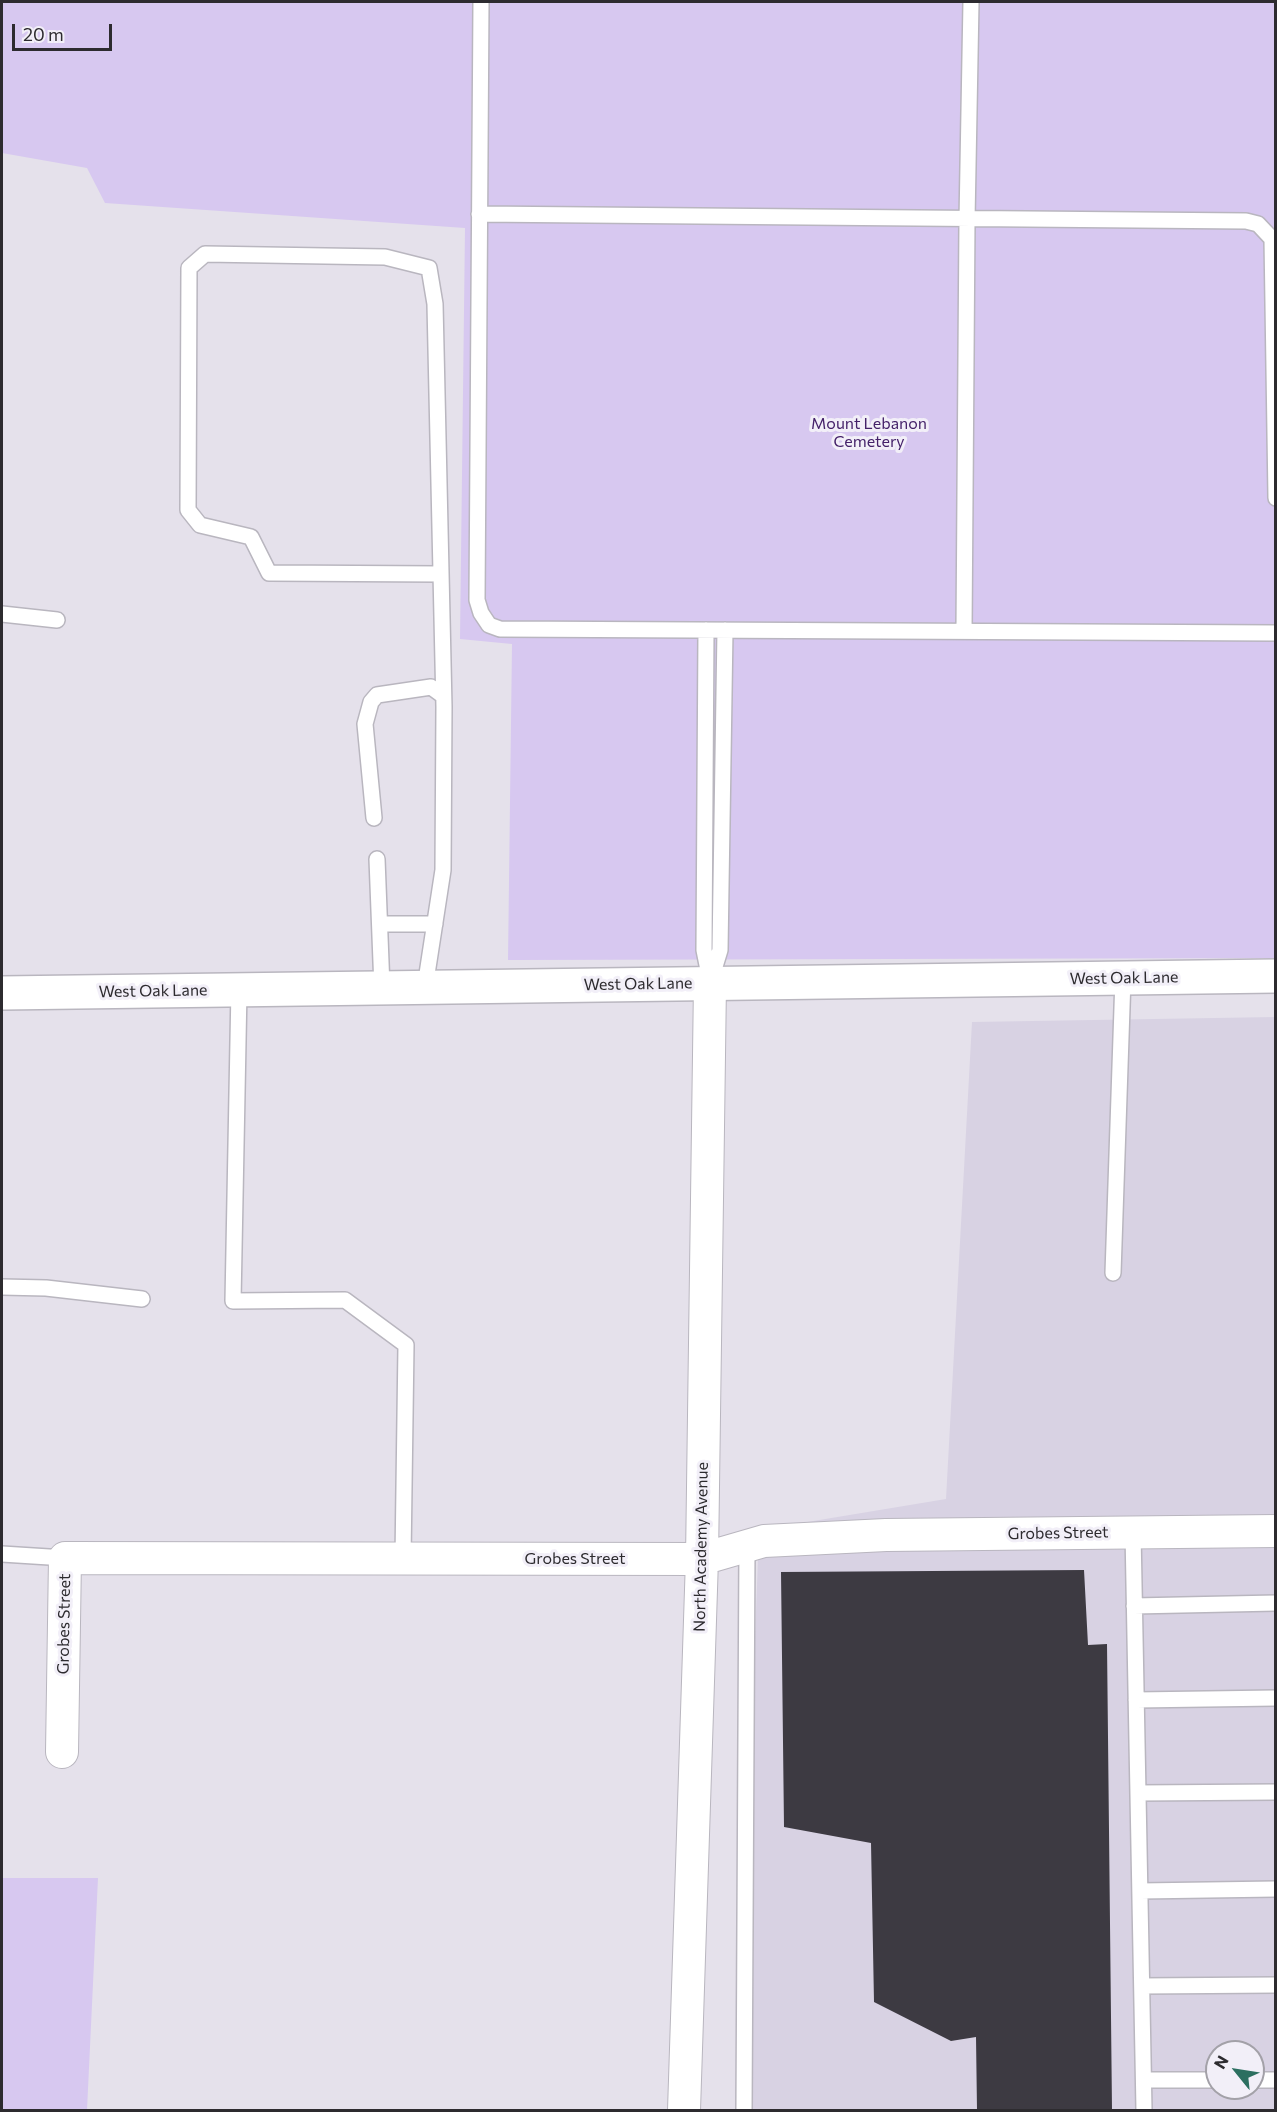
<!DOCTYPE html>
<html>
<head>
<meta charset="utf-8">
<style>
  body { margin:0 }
  #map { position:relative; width:1277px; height:2112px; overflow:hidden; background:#e5e1eb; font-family:Commissioner,sans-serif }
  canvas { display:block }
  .frame { position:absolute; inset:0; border:3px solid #2d2b2f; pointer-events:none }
  .north { position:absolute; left:1205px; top:2040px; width:60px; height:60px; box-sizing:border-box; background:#f2eff8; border:2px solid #a3a1a8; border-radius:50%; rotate:300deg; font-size:16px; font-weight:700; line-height:24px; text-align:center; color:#2d2b2f }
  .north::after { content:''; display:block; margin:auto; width:21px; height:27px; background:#2c6f60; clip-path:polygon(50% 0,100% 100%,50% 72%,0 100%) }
  .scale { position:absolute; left:12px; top:24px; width:100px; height:27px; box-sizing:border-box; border:3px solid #2d2b2f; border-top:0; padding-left:8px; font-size:18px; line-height:21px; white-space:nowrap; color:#2d2b2f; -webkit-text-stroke:4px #f2eff8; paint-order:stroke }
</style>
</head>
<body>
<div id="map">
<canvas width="1277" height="2112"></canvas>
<div class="frame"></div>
<div class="north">N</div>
<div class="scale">20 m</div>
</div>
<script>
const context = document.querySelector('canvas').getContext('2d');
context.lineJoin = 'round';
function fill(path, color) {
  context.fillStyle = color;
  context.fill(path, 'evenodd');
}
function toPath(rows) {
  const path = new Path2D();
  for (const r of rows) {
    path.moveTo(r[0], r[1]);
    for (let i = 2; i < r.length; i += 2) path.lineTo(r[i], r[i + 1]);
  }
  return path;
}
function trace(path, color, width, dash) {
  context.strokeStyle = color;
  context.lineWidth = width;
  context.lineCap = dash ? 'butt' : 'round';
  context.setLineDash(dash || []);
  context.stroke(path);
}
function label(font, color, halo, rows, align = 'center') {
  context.font = font + ' Commissioner,sans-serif';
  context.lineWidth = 6;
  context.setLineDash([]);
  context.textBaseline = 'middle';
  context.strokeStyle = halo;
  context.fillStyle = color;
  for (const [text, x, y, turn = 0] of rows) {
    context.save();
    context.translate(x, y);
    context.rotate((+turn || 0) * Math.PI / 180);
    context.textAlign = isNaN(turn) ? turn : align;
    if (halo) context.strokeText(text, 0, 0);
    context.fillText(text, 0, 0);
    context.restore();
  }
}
fill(toPath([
  [1275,1017,1275,2110,738,2110,759,1530,946,1499,972,1022],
  [1217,2052,1253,2052,1253,2088,1217,2088]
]), '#d8d2e3');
fill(toPath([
  [2,2,1275,2,1275,958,508,960,512,644,460,639,465,228,105,203,87,168,2,153],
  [2,1878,98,1878,87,2110,2,2110]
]), '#d7c8f0');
fill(toPath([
  [1084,1570,1088,1645,1107,1644,1112,2110,977,2110,976,2037,951,2041,874,2002,871,1843,784,1827,781,1572]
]), '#3d3a42');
const lane = toPath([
  [481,2,477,600,481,613,489,625,500,629,1276,633],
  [479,214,1246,221,1258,224,1272,239,1276,498],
  [2,614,57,620],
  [706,630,704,950,710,980],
  [964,631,967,220,971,2],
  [374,818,365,724,371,702,377,695,431,687,442,695],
  [377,859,382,988],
  [381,924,435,924],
  [710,983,720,950,725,630],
  [425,987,443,870,444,707,435,304,429,268,385,257,205,254,189,268,188,510,200,525,251,537,269,573,440,574],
  [239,989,233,1301,345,1300,406,1345,403,1558],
  [1113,1273,1123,978],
  [2,1287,46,1288,142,1299],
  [1133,1532,1144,2110],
  [2,1554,65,1558],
  [1134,1606,1276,1603],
  [1136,1700,1276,1698],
  [1138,1793,1276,1792],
  [1140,1891,1276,1889],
  [1142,1986,1276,1985],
  [1144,2080,1217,2080],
  [1253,2080,1276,2080],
  [744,2110,747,1546]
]);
const street = toPath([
  [62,1752,65,1558,702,1559,764,1541,886,1535,1276,1531],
  [684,2110,702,1559,710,983]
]);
const secondary = toPath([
  [2,993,1276,976]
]);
trace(lane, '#b9b6bf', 18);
trace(street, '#b9b6bf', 34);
trace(secondary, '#b9b6bf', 36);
trace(lane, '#fff', 15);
trace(street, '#fff', 32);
trace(secondary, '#fff', 33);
label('16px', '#442169', '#f2eff8', [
  ["Mount Lebanon",869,424],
  ["Cemetery",869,442]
]);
label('16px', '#2d2b2f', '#f2eff8', [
  ["West Oak Lane",1124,978,-1],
  ["West Oak Lane",638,984,-1],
  ["West Oak Lane",153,991,-1],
  ["Grobes Street",1058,1533,-1],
  ["North Academy Avenue",701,1547,-89],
  ["Grobes Street",575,1559],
  ["Grobes Street",64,1624,-89]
]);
</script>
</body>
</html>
